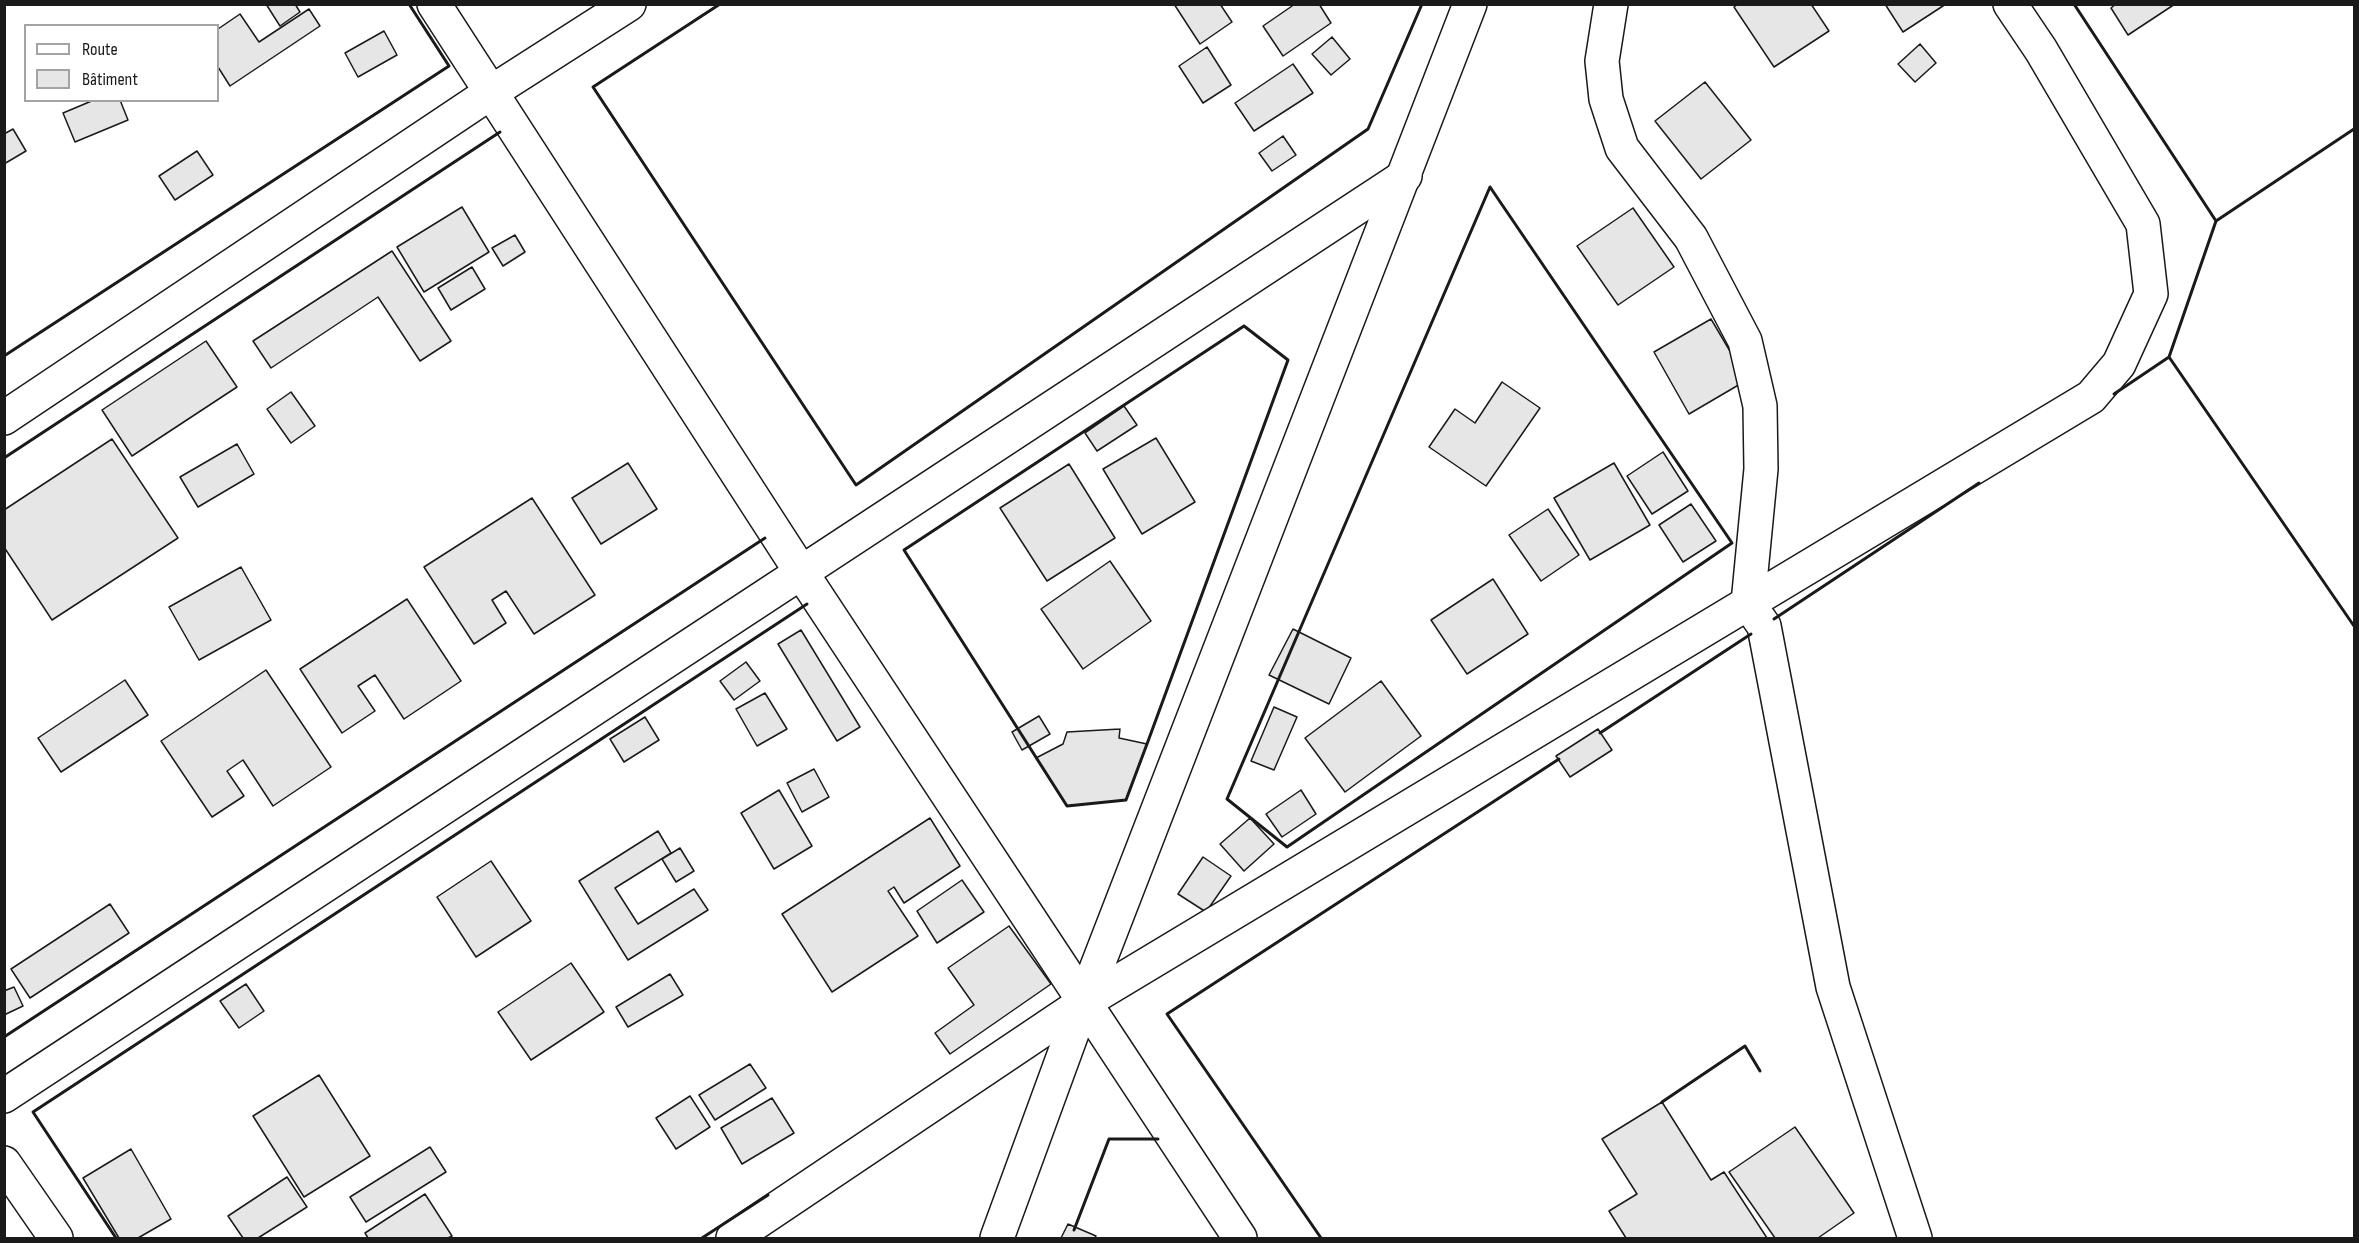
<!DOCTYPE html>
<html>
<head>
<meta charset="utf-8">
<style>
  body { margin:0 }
  #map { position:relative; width:2359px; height:1243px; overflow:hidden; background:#fff; font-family:"Sofia Sans Condensed",sans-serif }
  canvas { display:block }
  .frame { position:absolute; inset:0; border:6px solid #1a1a1a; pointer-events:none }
  .legend { position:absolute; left:24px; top:24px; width:195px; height:78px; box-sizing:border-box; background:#fff; border:2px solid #a3a3a3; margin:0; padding:8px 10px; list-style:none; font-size:18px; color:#1a1a1a }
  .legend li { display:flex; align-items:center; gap:12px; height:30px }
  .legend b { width:30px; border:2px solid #a3a3a3 }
</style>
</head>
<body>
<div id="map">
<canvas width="2359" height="1243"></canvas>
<div class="frame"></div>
<ul class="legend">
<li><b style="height:8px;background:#fff"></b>Route</li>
<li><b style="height:16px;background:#e6e6e6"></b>Bâtiment</li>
</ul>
</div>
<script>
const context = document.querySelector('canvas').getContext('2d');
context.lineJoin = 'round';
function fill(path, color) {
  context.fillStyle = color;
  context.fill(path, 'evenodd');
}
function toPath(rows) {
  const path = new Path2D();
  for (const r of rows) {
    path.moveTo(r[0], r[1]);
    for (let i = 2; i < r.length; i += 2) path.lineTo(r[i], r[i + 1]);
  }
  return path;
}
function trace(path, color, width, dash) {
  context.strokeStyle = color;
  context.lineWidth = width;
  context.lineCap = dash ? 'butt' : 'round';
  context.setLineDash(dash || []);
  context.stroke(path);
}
const building = toPath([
  [266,4,295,4,300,12,280,26,266,4],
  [1174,4,1220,4,1232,22,1200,44,1174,4],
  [1295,4,1319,4,1331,23,1283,56,1263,26,1295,4],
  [1738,4,1811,4,1829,31,1774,67,1734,7,1738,4],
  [1885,4,1946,4,1903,32,1885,4],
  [2116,4,2175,4,2128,35,2111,8,2116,4],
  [309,9,320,26,230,86,218,67,218,29,240,14,259,42,309,9],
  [384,31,397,55,358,77,345,53,384,31],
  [1332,37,1350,59,1331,75,1312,54,1332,37],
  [1920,44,1936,63,1915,82,1898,64,1920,44],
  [1207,47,1231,85,1203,103,1179,66,1207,47],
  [1293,64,1313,93,1254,131,1235,103,1293,64],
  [1705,82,1751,140,1701,179,1655,121,1705,82],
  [94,100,120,100,128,120,75,142,63,113,94,100],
  [13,129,26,151,4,164,4,134,13,129],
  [1283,136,1296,155,1272,171,1259,153,1283,136],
  [197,151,213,175,175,200,159,176,197,151],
  [462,207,489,252,424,292,397,247,462,207],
  [1633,208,1674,267,1618,305,1577,246,1633,208],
  [515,235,525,252,503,266,492,248,515,235],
  [392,251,451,341,420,361,378,297,271,368,253,341,392,251],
  [472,267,485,289,451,310,438,288,472,267],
  [1711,319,1747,380,1689,414,1654,352,1711,319],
  [206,341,237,387,132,456,102,410,206,341],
  [1502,382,1540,408,1486,486,1429,447,1455,409,1475,423,1502,382],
  [291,392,315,426,291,443,267,409,291,392],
  [1124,406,1137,425,1097,451,1085,433,1124,406],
  [1156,438,1195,502,1142,534,1103,469,1156,438],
  [112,439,178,538,52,620,4,547,4,510,112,439],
  [237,444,254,474,198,507,180,477,237,444],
  [1663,452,1688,491,1652,514,1627,476,1663,452],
  [628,463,657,509,601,544,572,498,628,463],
  [1614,463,1650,525,1590,560,1554,498,1614,463],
  [1069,464,1115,538,1047,581,1000,508,1069,464],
  [532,498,595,595,534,634,506,591,492,600,506,623,474,644,424,567,532,498],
  [1691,504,1716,541,1683,562,1659,525,1691,504],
  [1548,509,1579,555,1541,581,1509,535,1548,509],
  [1110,561,1151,621,1083,669,1041,609,1110,561],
  [241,567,271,620,199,660,169,607,241,567],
  [1493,579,1528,634,1467,674,1431,620,1493,579],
  [407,599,461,681,404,719,375,675,358,686,375,711,342,733,300,669,407,599],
  [1293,629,1351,658,1329,704,1269,675,1293,629],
  [801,630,860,727,837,741,778,644,801,630],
  [746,662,760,681,734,700,720,681,746,662],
  [266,670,331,767,273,806,243,760,227,771,244,796,212,817,161,741,266,670],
  [125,680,148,715,61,772,38,738,125,680],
  [1381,681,1421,736,1345,792,1305,738,1381,681],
  [765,693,787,729,757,746,736,709,765,693],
  [1274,707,1297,717,1274,770,1251,761,1274,707],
  [1039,716,1050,734,1022,750,1012,732,1039,716],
  [645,717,659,740,624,762,610,739,645,717],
  [1120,729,1119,738,1147,744,1126,800,1067,806,1036,758,1063,744,1067,732,1120,729],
  [1598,729,1612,750,1570,777,1556,756,1598,729],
  [814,769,829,797,802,812,787,783,814,769],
  [779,790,812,846,774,869,741,813,779,790],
  [1301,790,1316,814,1282,837,1266,814,1301,790],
  [930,818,960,866,904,903,894,887,888,891,918,936,832,992,782,914,930,818],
  [1250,818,1274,844,1244,871,1220,844,1250,818],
  [658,831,671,853,615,888,638,924,694,889,708,910,628,960,579,881,658,831],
  [680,848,694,871,676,882,662,859,680,848],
  [1203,857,1231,876,1206,912,1178,894,1203,857],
  [491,861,531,921,476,957,437,897,491,861],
  [962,880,984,912,937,943,917,911,962,880],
  [110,904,129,933,30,998,11,969,110,904],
  [1009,926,1051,984,950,1054,935,1033,974,1005,948,968,1009,926],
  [571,963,604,1012,531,1060,498,1012,571,963],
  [670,974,683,995,628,1027,616,1007,670,974],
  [246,984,264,1011,239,1028,220,1001,246,984],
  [14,987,23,1006,4,1015,4,991,14,987],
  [750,1064,766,1088,715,1120,699,1095,750,1064],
  [319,1075,370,1156,304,1197,253,1116,319,1075],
  [690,1096,710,1127,676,1149,656,1118,690,1096],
  [772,1098,794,1133,742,1164,721,1128,772,1098],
  [1662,1102,1711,1180,1724,1172,1767,1238,1626,1238,1609,1211,1637,1194,1602,1139,1662,1102],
  [1795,1127,1854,1213,1818,1238,1775,1238,1729,1172,1795,1127],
  [430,1147,446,1172,366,1222,350,1197,430,1147],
  [131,1149,171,1219,138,1238,119,1238,83,1178,131,1149],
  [287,1177,307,1207,258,1238,243,1238,228,1216,287,1177],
  [425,1194,452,1236,448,1238,368,1238,365,1233,425,1194],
  [1068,1224,1096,1236,1095,1238,1061,1238,1068,1224]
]);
fill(building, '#e6e6e6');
trace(building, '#1a1a1a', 1.5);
const minor = toPath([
  [434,4,801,572,1240,1238],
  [1611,4,1602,61,1606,99,1622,148,1691,238,1745,341,1760,406,1761,469,1748,603,1764,626,1833,987,1915,1238],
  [4,418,490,93,629,4],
  [4,1096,1405,176],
  [4,1163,56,1238],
  [733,1238,1083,1003,2091,397,2119,364,2151,294,2143,224,2041,50,2010,4]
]);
const major = toPath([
  [997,1238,1083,1003,1470,4]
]);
trace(minor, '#1a1a1a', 36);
trace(major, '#1a1a1a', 36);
trace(minor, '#fff', 33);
trace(major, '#fff', 33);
trace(toPath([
  [720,4,593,87,856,485,1368,129,1422,4],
  [2074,4,2216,221,2354,129],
  [1490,187,1732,543,1287,847,1227,799,1490,187],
  [1244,326,1288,360,1147,744,1126,800,1067,806,904,550,1244,326],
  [4,356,449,66,409,4],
  [2169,357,2354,626],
  [2114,394,2169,357,2216,221],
  [4,458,500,132],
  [1774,619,1979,483],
  [1600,733,1751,634],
  [4,1037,765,538],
  [1662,1102,1745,1046,1760,1071],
  [1074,1230,1109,1139,1158,1139],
  [116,1238,33,1112,807,604],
  [702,1238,768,1195],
  [1321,1238,1167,1014,1559,759]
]), '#1a1a1a', 3);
</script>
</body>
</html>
